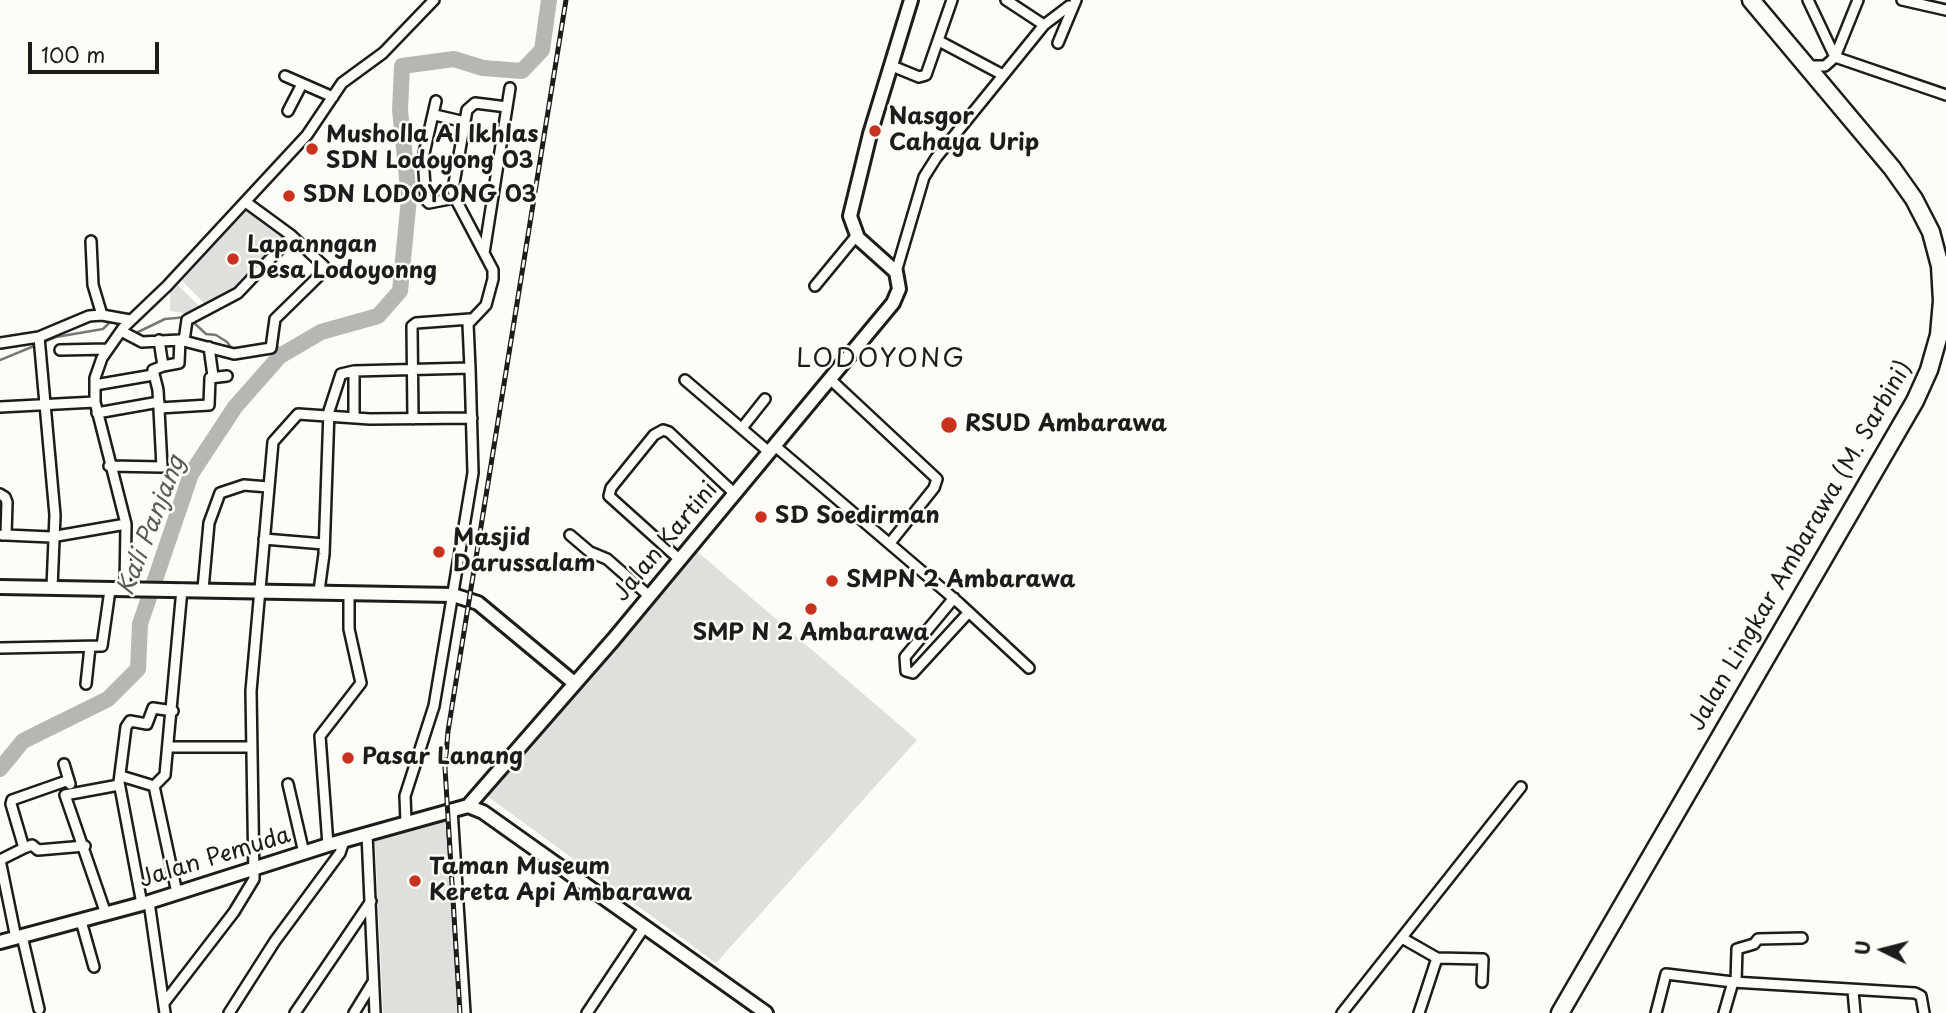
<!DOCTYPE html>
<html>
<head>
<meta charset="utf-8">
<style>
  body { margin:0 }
  #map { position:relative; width:1946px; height:1013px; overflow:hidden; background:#fdfcf7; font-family:"Playpen Sans",sans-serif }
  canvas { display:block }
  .north { position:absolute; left:1848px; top:915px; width:70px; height:70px; -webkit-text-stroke:5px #fdfcf7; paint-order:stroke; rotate:276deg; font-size:19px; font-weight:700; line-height:28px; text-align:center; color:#1c1c1c }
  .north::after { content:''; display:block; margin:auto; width:24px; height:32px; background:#1c1c1c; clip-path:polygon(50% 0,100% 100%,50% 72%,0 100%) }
  .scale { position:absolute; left:28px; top:42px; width:131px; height:32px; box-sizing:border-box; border:4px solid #1c1c1c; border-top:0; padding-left:9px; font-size:21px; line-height:24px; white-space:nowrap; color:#1c1c1c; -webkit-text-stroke:5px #fdfcf7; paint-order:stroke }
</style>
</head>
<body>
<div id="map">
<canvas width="1946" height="1013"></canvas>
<div class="north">U</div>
<div class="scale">100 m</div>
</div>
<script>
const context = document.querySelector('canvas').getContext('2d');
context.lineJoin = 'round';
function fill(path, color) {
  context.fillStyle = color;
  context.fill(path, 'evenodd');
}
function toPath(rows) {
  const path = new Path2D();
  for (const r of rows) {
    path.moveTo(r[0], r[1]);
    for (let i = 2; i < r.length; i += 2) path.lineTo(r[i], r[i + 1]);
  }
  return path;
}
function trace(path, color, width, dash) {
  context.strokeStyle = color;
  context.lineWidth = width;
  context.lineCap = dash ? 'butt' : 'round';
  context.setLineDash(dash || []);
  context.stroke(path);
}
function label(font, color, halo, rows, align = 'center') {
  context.font = font + ' "Playpen Sans",sans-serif';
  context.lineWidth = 5;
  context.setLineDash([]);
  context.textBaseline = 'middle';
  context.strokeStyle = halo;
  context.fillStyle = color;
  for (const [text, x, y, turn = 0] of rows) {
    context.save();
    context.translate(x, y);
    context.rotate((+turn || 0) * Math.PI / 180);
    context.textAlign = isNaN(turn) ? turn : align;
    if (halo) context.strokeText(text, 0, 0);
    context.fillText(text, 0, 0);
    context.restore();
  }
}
fill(toPath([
  [246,209,287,237,229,296,208,307,182,281],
  [178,285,202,309,189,314,170,311,170,292],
  [692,547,917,740,716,963,483,793],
  [449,816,462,1013,383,1013,375,841]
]), '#e0dfdb');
trace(toPath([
  [192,321,206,334,216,335,227,342,233,350],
  [274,347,290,350],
  [0,360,56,337,103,329,111,321,136,333,165,319,187,317]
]), '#797876', 2.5);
trace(toPath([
  [0,769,23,741,108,699,138,669,140,624,191,474,235,407,280,356,321,332,378,316,400,291,409,198,400,110,402,66,454,59,483,68,522,71,542,50,549,0]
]), '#b7b6b2', 16);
const street = toPath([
  [1006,0,1044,25],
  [1808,0,1835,57,1946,95],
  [1902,0,1946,10],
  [939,41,1003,75],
  [1058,43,1076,0],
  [892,66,919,77,926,75,952,0],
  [1807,66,1825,66,1835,57,1858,0],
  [285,76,333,97],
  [436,101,423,158,426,200,429,203,455,198],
  [507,107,510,88],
  [288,111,302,84],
  [435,115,465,122],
  [91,241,93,285,102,315],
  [896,272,924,177,936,158,1044,25,1069,6],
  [815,286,857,235],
  [121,331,142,342,180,340,234,354,271,348,275,319,323,272,324,266,292,236,247,203],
  [39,337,55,515,52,588],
  [184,341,187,320,238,293,292,236],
  [0,343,39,337,89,316,102,315,130,320],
  [209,347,213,376],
  [60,350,108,349],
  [163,366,179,363,180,340],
  [470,368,468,324,486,305,493,279,493,270,455,198,453,189,467,110,475,103,507,107,484,253],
  [685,380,769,452],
  [831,380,937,479,934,488,890,543],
  [95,385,153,375],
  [0,407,95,402],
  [159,408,209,405,210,378,227,376],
  [97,413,159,402],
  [354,418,354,371,470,368,473,473,434,706,405,796,406,822],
  [413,419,412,326,416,323,470,319],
  [742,428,765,399],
  [775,446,959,603,1029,668],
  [109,466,162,467,158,390,153,370,163,366,159,340],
  [0,494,5,497,7,502,6,535,2,535],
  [6,535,51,537,126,524],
  [570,535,590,552,607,559,648,595],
  [264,539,324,544],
  [679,559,609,496,611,488,654,435,663,430,669,432,734,493],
  [203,589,209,523,220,493,244,485,268,487],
  [125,590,126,524,95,402,95,378,102,358,123,328,167,286,307,135,342,83,383,53,434,0],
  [319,591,324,554,329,411,341,374,354,371],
  [954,598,905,657,906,671,913,673,969,612],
  [0,648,102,646,110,590],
  [86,684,90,647],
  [169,747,250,747],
  [64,764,70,784],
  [121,776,154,786,165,775,182,589],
  [69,780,12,800,11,804,24,848,32,845,38,850,85,846],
  [288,784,304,853],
  [154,786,177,893],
  [452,809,465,1013],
  [367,834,375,1013],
  [328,845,320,736,361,683,349,629,349,593],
  [149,902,165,1013],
  [142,904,119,782,126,727,130,721,147,724,153,708,173,711],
  [106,914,65,795,119,785],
  [81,921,94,967],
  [22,936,39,1009],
  [16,938,0,860,24,848],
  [1402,938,1437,958,1419,1013],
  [1437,958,1483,959,1482,982],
  [1736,982,1737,949,1754,944,1758,939,1802,938],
  [1853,991,1855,1013],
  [164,1003,234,912,254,879,251,691,273,442,298,414,370,419,472,418],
  [229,1013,275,941,340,853,344,841],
  [295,1013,371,901],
  [354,1013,373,982],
  [587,1013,645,926],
  [1342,1013,1521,787],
  [1656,1013,1666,974,1733,982],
  [1724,1013,1733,982,1915,993,1921,996,1924,1013]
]);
const secondary = toPath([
  [0,587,453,595,478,603,573,682],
  [468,806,613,640,893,303,899,289,896,272,858,238,850,216,870,134,911,0],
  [0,942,149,902,328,845,468,806,483,812,766,1013]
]);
const highway = toPath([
  [1560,1013,1915,401,1929,370,1939,335,1942,301,1940,266,1931,232,1914,199,1892,168,1751,0]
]);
trace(street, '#1c1c1c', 14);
trace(secondary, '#1c1c1c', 18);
trace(highway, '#1c1c1c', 21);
trace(street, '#fdfcf7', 9);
trace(secondary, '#fdfcf7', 12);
trace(highway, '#fdfcf7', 16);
const rail = toPath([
  [460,1013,445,768,448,731,566,0]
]);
trace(rail, '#1c1c1c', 5);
trace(rail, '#fdfcf7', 2.5, [8]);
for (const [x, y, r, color] of [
  [875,131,7,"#c8321e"],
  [312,149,7,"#c8321e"],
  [289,196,7,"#c8321e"],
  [233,259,7,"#c8321e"],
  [949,425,9,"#c8321e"],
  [761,517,7,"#c8321e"],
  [439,552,7,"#c8321e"],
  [832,581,7,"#c8321e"],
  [811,609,7,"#c8321e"],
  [348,758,7,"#c8321e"],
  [415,881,7,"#c8321e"]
]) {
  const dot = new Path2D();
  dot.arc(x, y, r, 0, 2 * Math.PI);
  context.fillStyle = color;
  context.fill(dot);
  trace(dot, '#fdfcf7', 2.5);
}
label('bold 23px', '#1c1c1c', '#fdfcf7', [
  ["Nasgor",889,118],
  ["Cahaya Urip",889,144],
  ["Musholla Al Ikhlas",326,136],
  ["SDN Lodoyong 03",326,162],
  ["SDN LODOYONG 03",303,196],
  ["Lapanngan",247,246],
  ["Desa Lodoyonng",247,272],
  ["RSUD Ambarawa",965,425],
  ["SD Soedirman",775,517],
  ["Masjid",453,539],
  ["Darussalam",453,565],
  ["SMPN 2 Ambarawa",846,581],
  ["SMP N 2 Ambarawa",811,634,"center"],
  ["Pasar Lanang",362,758],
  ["Taman Museum",429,868],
  ["Kereta Api Ambarawa",429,894]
], 'left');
label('23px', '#1c1c1c', '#fdfcf7', [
  ["Jalan Kartini",666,542,-50],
  ["Jalan Lingkar Ambarawa (M. Sarbini)",1801,546,-60],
  ["Jalan Pemuda",215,858,-17]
]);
label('italic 24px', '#5a5a58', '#fdfcf7', [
  ["Kali Panjang",152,526,-69]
]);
context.letterSpacing = '2px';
label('26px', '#1c1c1c', '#fdfcf7', [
  ["LODOYONG",881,360]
]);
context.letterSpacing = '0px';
</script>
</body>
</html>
